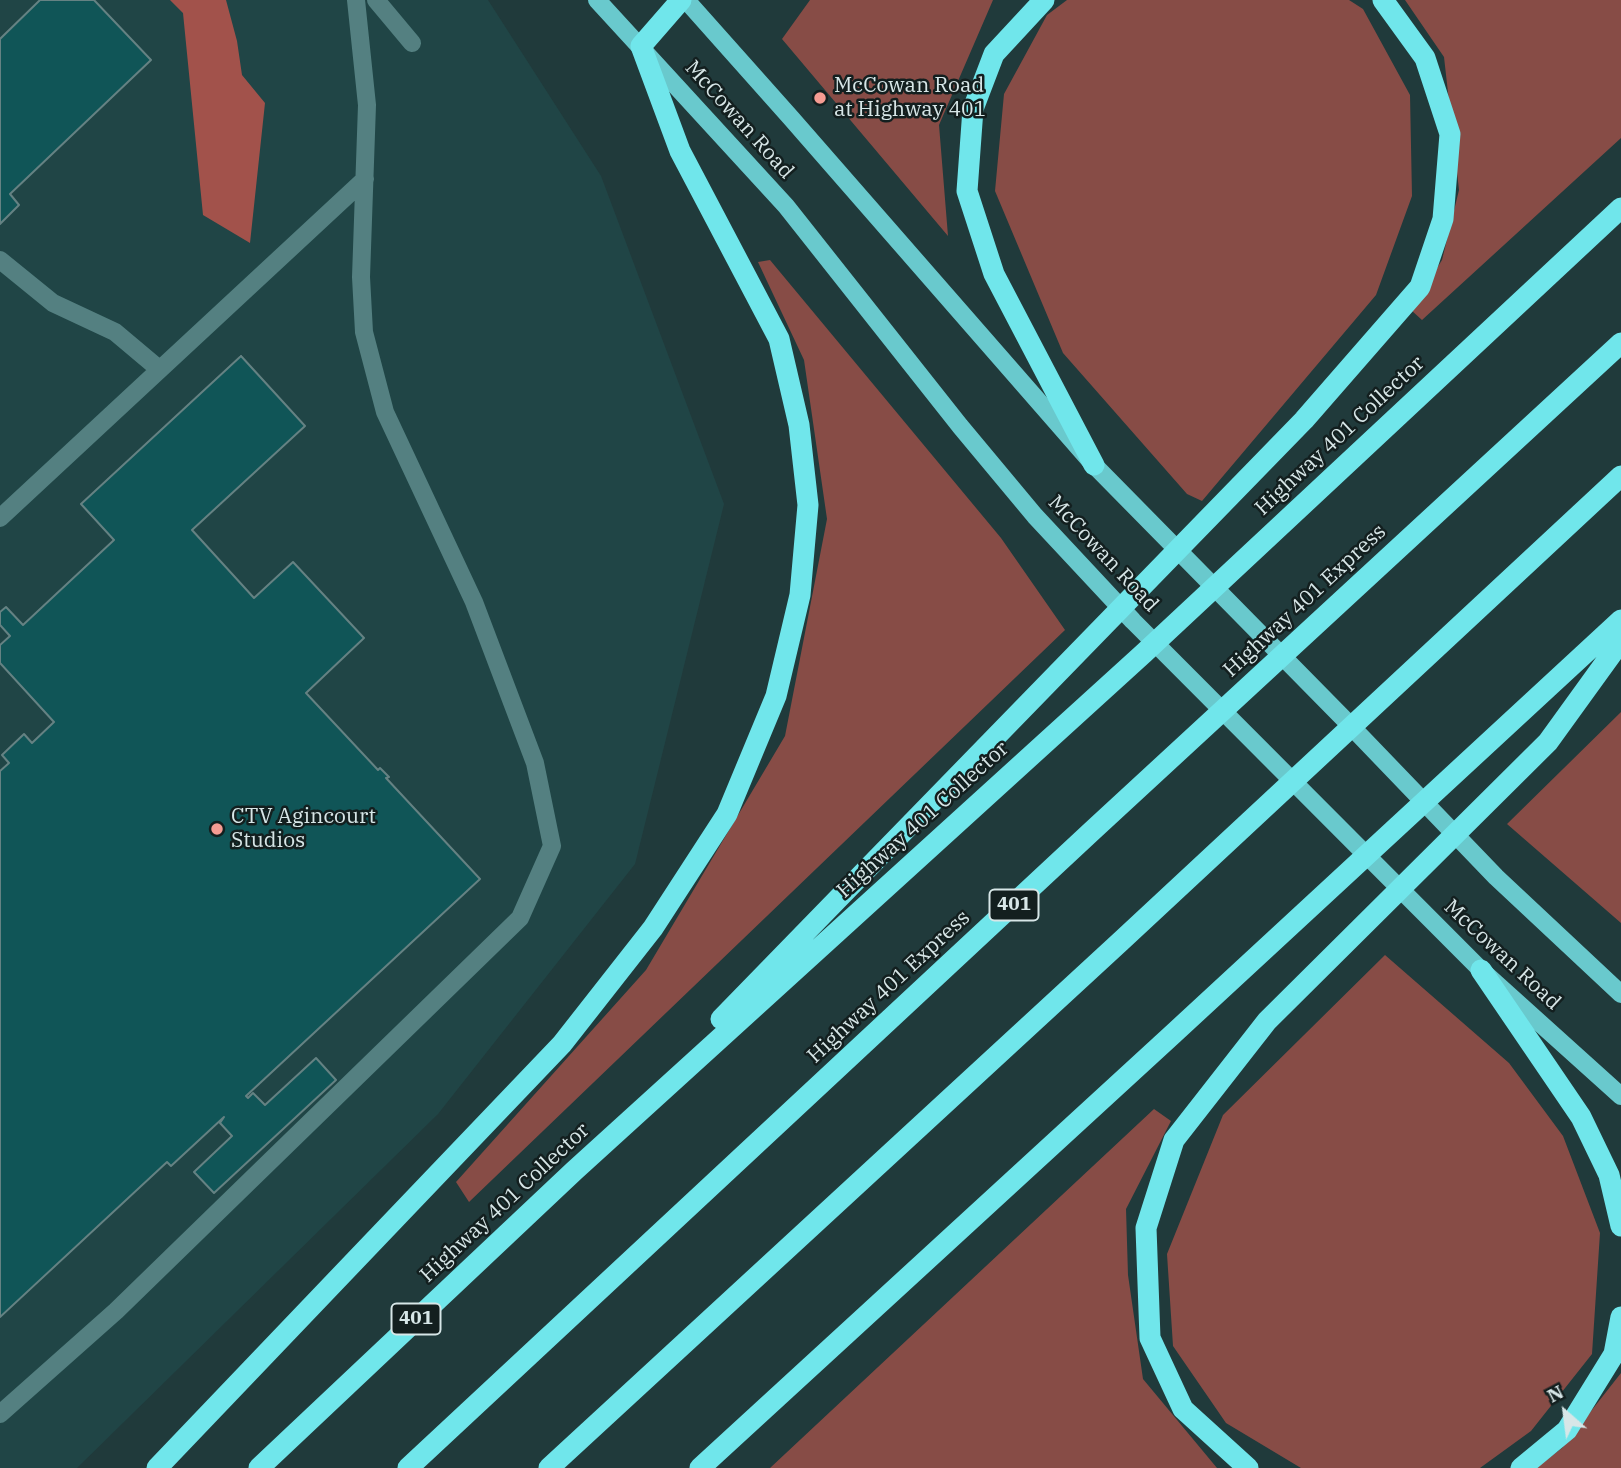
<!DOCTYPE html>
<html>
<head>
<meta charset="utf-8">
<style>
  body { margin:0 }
  #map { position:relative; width:1621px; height:1468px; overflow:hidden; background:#203a3b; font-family:"IBM Plex Serif",serif }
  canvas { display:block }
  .north { position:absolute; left:1530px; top:1377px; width:70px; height:70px; -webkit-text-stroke:5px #131f1f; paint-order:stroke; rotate:332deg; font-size:19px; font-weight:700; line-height:28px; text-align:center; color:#d7e6e7 }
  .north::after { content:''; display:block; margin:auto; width:24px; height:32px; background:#d7e6e7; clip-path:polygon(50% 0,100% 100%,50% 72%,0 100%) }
</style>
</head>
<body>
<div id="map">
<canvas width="1621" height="1468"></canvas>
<div class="north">N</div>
</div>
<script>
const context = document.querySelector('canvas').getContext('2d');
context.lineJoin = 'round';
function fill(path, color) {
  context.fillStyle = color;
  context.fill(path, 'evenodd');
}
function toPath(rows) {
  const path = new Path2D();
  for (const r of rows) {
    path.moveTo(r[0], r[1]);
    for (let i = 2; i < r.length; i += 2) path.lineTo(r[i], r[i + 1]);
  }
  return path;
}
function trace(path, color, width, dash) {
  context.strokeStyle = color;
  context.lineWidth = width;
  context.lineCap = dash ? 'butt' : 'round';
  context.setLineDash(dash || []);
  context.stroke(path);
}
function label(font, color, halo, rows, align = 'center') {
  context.font = font + ' "IBM Plex Serif",serif';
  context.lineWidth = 5;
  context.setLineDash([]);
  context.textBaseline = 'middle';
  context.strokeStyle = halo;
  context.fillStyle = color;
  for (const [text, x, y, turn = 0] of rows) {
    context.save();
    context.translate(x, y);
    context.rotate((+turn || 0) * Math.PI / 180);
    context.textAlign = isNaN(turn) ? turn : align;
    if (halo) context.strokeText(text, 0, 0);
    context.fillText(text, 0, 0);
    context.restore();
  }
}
fill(toPath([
  [0,0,488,0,601,176,724,504,635,864,438,1114,77,1468,0,1468]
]), '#204546');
fill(toPath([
  [810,0,993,0,939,125,948,236,782,39],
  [1067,0,1349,0,1363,9,1410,95,1412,196,1376,295,1202,501,1187,494,1063,353,995,191,1004,94,1047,15],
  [1405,0,1621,0,1621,138,1422,320,1411,310,1442,260,1459,190,1444,57],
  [770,260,1001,538,1065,630,469,1202,456,1182,646,970,785,736,827,519,804,360,758,262],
  [1621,712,1621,923,1507,824],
  [1385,955,1509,1063,1563,1136,1600,1233,1592,1354,1531,1431,1480,1468,1301,1468,1226,1423,1173,1346,1167,1254,1223,1115],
  [1154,1109,1171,1121,1126,1209,1128,1275,1143,1379,1217,1468,770,1468],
  [1621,1373,1621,1468,1536,1468,1562,1448]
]), '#874c46');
fill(toPath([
  [170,0,226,0,237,41,242,75,265,103,250,243,203,215,183,13]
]), '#a2524b');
const building = toPath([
  [40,0,94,0,151,60,10,194,19,205,0,224,0,39,40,0],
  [241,356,305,426,192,530,254,598,293,562,364,638,306,693,378,770,380,768,389,777,386,778,480,879,246,1096,248,1098,253,1093,265,1105,316,1058,336,1080,214,1193,194,1172,232,1136,220,1123,224,1117,171,1166,167,1162,0,1317,0,771,9,763,2,755,24,734,32,743,54,722,0,663,0,645,10,636,0,625,0,612,6,607,23,625,114,540,81,504,241,356]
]);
fill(building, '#105557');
trace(building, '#658283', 2);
trace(toPath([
  [376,0,412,43],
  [0,260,53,303,115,332,159,369],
  [0,518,365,179],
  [0,1414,116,1311,520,918,552,846,535,763,474,602,385,412,364,332,361,277,367,105,356,0]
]), '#548081', 18);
trace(toPath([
  [597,0,786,206,960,426,1035,516,1133,621,1481,970,1621,1096],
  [686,0,791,118,1094,465,1347,722,1496,877,1621,994]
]), '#69c9cd', 18);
trace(toPath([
  [1044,0,994,54,973,109,967,191,994,274,1094,465],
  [1481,970,1581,1117,1609,1175,1621,1226],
  [721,1019,1304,420,1420,287,1443,219,1450,134,1425,58,1383,0],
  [157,1468,562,1044,653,928,727,814,776,696,800,595,808,505,799,425,779,339,680,151,641,46,681,0],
  [259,1468,574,1171,1144,653,1621,208],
  [408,1468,1092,831,1621,343],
  [549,1468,1120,942,1621,476],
  [700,1468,1173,1034,1621,620],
  [1248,1468,1183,1409,1150,1338,1146,1228,1174,1140,1267,1021,1548,742,1621,641],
  [1521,1468,1567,1430,1614,1354,1621,1317]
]), '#70e6eb', 21);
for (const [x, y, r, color] of [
  [820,98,7,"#f59c93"],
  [217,829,7,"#f59c93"]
]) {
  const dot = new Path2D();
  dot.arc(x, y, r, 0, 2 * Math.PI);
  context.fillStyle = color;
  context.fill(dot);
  trace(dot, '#131f1f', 2.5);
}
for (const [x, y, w] of [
  [1014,905,49],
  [416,1319,49]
]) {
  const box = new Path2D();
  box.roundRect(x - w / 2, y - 15.5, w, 31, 5);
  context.fillStyle = '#131f1f';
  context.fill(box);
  trace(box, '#d7e6e7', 2);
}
label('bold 19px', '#d7e6e7', null, [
  ["401",1014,905],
  ["401",416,1319]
]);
label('21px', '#d7e6e7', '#131f1f', [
  ["McCowan Road",834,86],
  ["at Highway 401",834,110],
  ["CTV Agincourt",231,817],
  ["Studios",231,841]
], 'left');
label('21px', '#d7e6e7', '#131f1f', [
  ["McCowan Road",739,120,48],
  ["Highway 401 Collector",1340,436,-43],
  ["McCowan Road",1103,554,47],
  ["Highway 401 Express",1305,601,-43],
  ["Highway 401 Collector",923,820,-42],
  ["McCowan Road",1502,955,43],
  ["Highway 401 Express",889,987,-43],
  ["Highway 401 Collector",505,1203,-43]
]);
</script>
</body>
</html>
